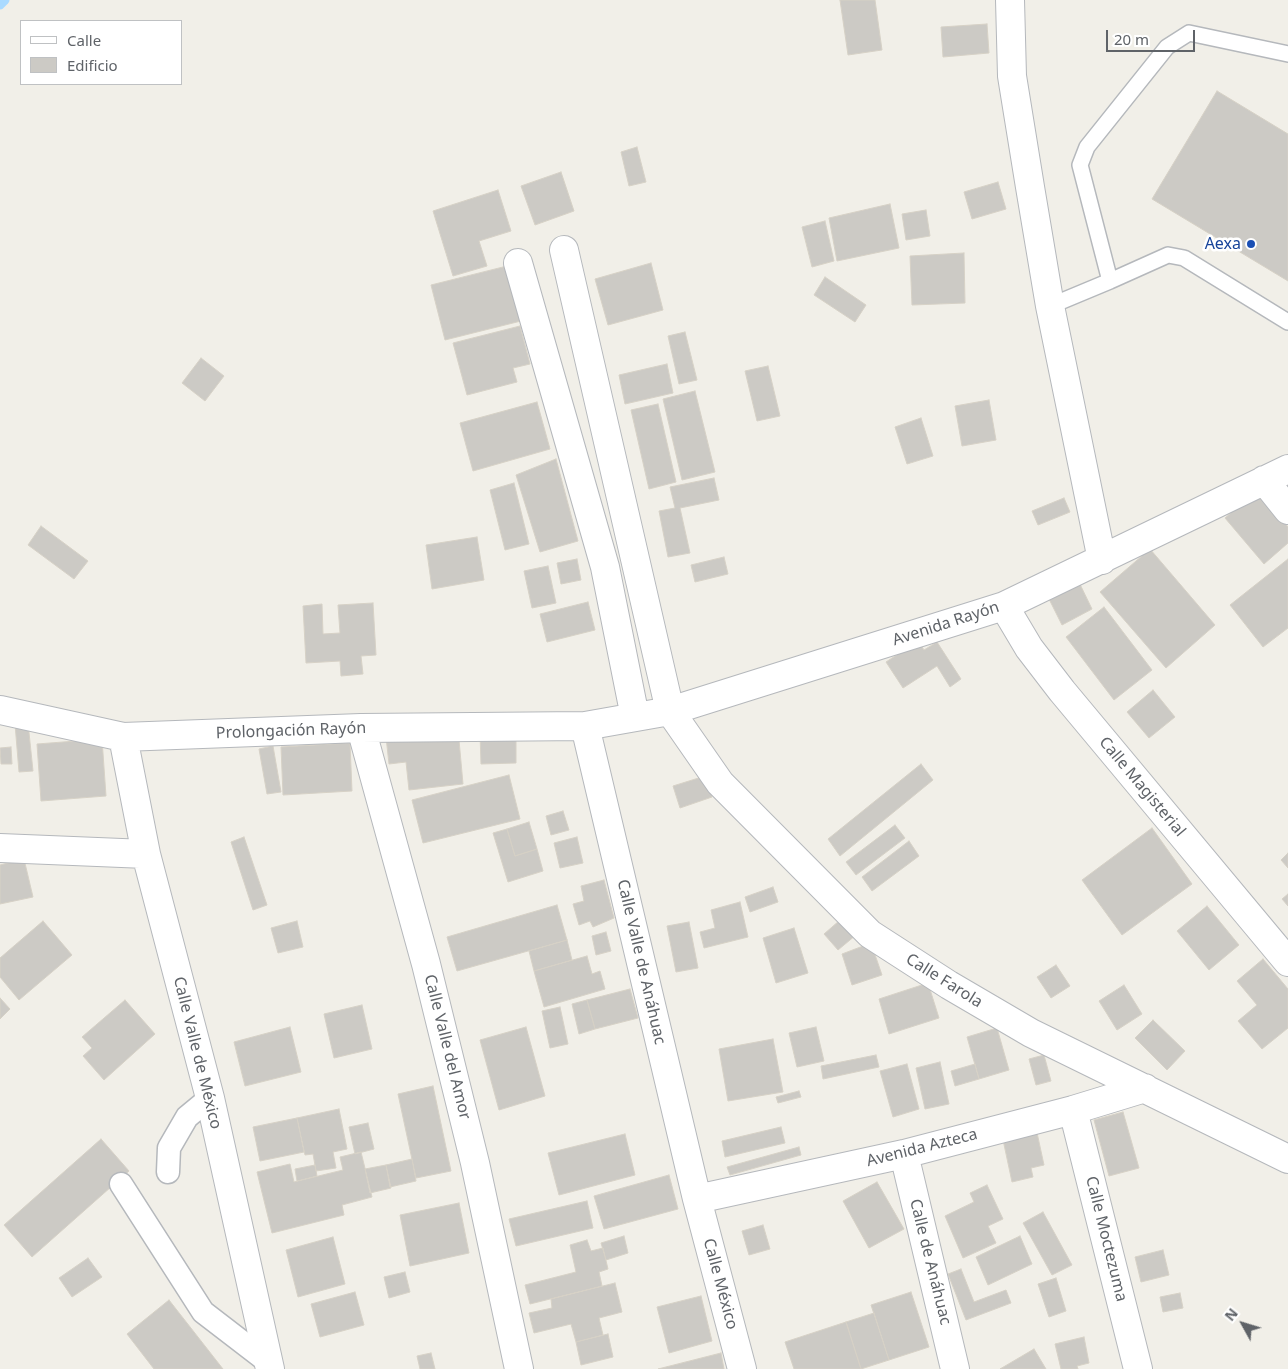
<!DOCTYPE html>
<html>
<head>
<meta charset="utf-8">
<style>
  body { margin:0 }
  #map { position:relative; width:1288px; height:1369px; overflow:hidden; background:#f1efe8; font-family:"Noto Sans",sans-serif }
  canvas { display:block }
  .legend { position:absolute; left:20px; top:20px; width:162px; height:65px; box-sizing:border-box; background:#fff; border:1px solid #bfc1c3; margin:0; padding:6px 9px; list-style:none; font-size:15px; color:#5f6368 }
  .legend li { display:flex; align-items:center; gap:10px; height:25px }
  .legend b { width:25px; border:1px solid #bfc1c3 }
  .north { position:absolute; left:1218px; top:1299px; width:50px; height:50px; -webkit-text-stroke:4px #fff; paint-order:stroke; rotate:309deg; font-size:14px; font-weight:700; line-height:20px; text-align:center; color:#5f6368 }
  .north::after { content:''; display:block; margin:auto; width:18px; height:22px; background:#5f6368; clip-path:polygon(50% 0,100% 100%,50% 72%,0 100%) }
  .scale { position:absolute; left:1106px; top:30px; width:89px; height:22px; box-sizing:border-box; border:2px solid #5f6368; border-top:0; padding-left:6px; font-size:15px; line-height:18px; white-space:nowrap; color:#5f6368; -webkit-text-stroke:4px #fff; paint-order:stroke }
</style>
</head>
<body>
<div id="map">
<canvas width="1288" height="1369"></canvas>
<ul class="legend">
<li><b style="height:6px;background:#fff"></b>Calle</li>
<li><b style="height:14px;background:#cccac5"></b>Edificio</li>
</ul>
<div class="north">N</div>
<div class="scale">20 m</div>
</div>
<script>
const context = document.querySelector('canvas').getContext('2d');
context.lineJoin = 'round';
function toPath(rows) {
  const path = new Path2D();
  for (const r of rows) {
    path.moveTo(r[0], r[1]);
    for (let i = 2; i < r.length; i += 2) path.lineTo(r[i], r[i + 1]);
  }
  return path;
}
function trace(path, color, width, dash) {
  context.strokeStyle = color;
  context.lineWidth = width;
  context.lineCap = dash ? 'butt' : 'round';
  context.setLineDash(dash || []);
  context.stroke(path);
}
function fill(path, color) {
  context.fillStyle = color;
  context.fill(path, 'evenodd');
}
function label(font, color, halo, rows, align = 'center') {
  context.font = font + ' "Noto Sans",sans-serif';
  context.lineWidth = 5;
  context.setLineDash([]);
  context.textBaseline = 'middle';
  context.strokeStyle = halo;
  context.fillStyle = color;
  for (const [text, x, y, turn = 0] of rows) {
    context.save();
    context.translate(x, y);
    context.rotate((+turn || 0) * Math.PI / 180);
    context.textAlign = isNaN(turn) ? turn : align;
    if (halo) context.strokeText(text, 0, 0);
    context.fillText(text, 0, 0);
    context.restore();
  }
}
trace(toPath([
  [0,5,5,0]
]), '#aadaff', 9);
const building = toPath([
  [840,0,875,0,882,50,848,55,840,0],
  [987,24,989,53,943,57,941,27,987,24],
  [1217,91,1288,134,1288,281,1152,199,1217,91],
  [637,147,646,182,629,186,621,152,637,147],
  [561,172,574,211,535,225,521,186,561,172],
  [998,182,1006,209,972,219,964,192,998,182],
  [498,190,511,231,479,241,487,266,453,276,433,211,498,190],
  [890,204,899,248,837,261,829,218,890,204],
  [926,210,930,236,906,240,902,214,926,210],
  [825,221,834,261,812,267,802,227,825,221],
  [964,253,965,303,912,305,910,256,964,253],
  [651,263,663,310,608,325,595,279,651,263],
  [511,265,525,320,445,340,431,285,511,265],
  [825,277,866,305,855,322,814,295,825,277],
  [520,326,530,364,513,368,517,382,467,395,453,343,520,326],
  [685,332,697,380,679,384,668,336,685,332],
  [201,358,224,376,205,401,182,383,201,358],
  [667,364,673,393,625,404,619,375,667,364],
  [768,366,780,416,757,421,745,371,768,366],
  [695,391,715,472,682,480,663,399,695,391],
  [989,400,996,440,962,446,955,406,989,400],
  [537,402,550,449,473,471,460,423,537,402],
  [658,404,676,482,649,489,631,410,658,404],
  [921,418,933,456,907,464,895,427,921,418],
  [556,459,578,541,540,552,516,475,556,459],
  [714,478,719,500,680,508,690,553,668,557,659,511,675,508,670,487,714,478],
  [514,483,529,544,505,550,490,490,514,483],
  [1257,490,1288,527,1288,543,1264,564,1225,518,1257,490],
  [1064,498,1070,512,1038,525,1032,511,1064,498],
  [41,526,88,561,74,579,28,545,41,526],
  [477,537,484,580,432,589,426,545,477,537],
  [1150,549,1215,625,1166,668,1100,592,1150,549],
  [724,557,728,574,695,582,691,565,724,557],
  [577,559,581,580,561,584,557,563,577,559],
  [1288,559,1288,628,1263,647,1230,605,1288,559],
  [548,566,556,603,532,608,524,571,548,566],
  [1076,576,1092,609,1062,625,1045,591,1076,576],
  [588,602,595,630,547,642,540,614,588,602],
  [373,603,376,655,361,656,363,674,341,676,340,661,306,663,303,606,322,604,323,634,340,633,338,605,373,603],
  [1104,607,1152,670,1114,700,1066,637,1104,607],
  [918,641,924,650,937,642,961,679,950,687,937,666,903,688,886,662,918,641],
  [1153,690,1175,717,1149,738,1127,712,1153,690],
  [28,723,33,771,19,772,15,724,28,723],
  [458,729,463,784,409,790,406,762,389,764,386,737,458,729],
  [516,733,516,763,481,764,480,734,516,733],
  [102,739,106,796,41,801,37,744,102,739],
  [350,743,352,791,283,795,281,747,350,743],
  [273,746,281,792,267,794,259,749,273,746],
  [11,747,12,764,1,764,0,748,11,747],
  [921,764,933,780,840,856,828,839,921,764],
  [509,775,520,819,423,843,412,800,509,775],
  [705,776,712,797,680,808,673,786,705,776],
  [563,811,569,830,551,835,546,816,563,811],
  [529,822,537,849,515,856,507,829,529,822],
  [895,825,905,838,856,875,846,862,895,825],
  [1152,828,1192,884,1122,935,1082,880,1152,828],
  [507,829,515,856,537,849,543,871,508,882,493,833,507,829],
  [244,837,267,905,253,910,231,842,244,837],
  [577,837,583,863,560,868,554,843,577,837],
  [909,841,919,856,872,891,862,877,909,841],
  [1288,853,1288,868,1281,860,1288,853],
  [24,859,33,897,0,904,0,865,24,859],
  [604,880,614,918,593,927,590,921,579,925,573,904,584,901,581,886,604,880],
  [773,887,778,902,750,912,745,897,773,887],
  [1288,894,1288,906,1282,899,1288,894],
  [740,902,748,937,704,948,700,932,715,928,711,910,740,902],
  [557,905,567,940,457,971,447,937,557,905],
  [1207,906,1239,945,1209,970,1177,931,1207,906],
  [847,914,862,930,838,950,824,934,847,914],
  [43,921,72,955,19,1000,0,977,0,958,43,921],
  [297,921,303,947,278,953,271,928,297,921],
  [689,922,698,968,676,972,667,926,689,922],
  [794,928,808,973,776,983,763,938,794,928],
  [606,932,611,951,596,955,592,936,606,932],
  [567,940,572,960,534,971,529,951,567,940],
  [871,943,882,975,852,985,842,954,871,943],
  [587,956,592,974,600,971,605,989,544,1007,534,971,587,956],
  [1263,959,1288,989,1288,1028,1262,1049,1238,1021,1257,1005,1237,981,1263,959],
  [1056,965,1070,986,1051,998,1037,977,1056,965],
  [928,983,939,1018,889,1034,879,999,928,983],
  [1124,985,1142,1014,1117,1030,1099,1001,1124,985],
  [630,989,638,1018,595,1029,587,1000,630,989],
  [0,998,10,1009,0,1019,0,998],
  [125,1000,155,1034,104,1080,83,1056,92,1048,82,1037,125,1000],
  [587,1000,595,1029,579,1034,572,1004,587,1000],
  [362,1005,372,1049,334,1058,324,1014,362,1005],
  [560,1007,568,1044,550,1048,542,1011,560,1007],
  [1153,1020,1185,1051,1167,1070,1135,1038,1153,1020],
  [290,1027,301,1072,245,1086,234,1042,290,1027],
  [526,1027,545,1096,499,1110,480,1040,526,1027],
  [816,1027,824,1061,797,1067,789,1033,816,1027],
  [997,1028,1009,1070,979,1079,967,1037,997,1028],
  [773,1039,783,1092,728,1101,719,1049,773,1039],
  [876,1055,879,1067,823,1079,821,1066,876,1055],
  [1044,1055,1051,1081,1036,1085,1029,1059,1044,1055],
  [940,1062,949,1104,925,1109,916,1068,940,1062],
  [907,1064,919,1109,893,1117,880,1071,907,1064],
  [975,1064,979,1079,955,1086,951,1071,975,1064],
  [433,1086,451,1171,416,1178,398,1094,433,1086],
  [799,1091,801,1097,778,1103,776,1097,799,1091],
  [339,1109,347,1149,333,1152,336,1168,316,1171,313,1154,305,1155,297,1118,339,1109],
  [1123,1112,1139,1168,1109,1176,1094,1120,1123,1112],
  [297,1118,304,1152,260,1161,253,1127,297,1118],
  [368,1123,374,1149,355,1154,349,1127,368,1123],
  [781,1127,785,1143,725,1157,722,1141,781,1127],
  [1036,1128,1044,1165,1031,1168,1033,1177,1012,1182,1002,1135,1036,1128],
  [625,1134,635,1175,559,1195,548,1153,625,1134],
  [101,1139,129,1171,32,1257,4,1225,101,1139],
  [799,1147,801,1155,730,1175,727,1167,799,1147],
  [361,1152,372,1197,342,1205,344,1215,272,1233,257,1172,290,1164,294,1182,343,1170,340,1157,361,1152],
  [412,1159,416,1181,390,1187,386,1165,412,1159],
  [315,1165,317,1176,297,1181,295,1169,315,1165],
  [386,1165,391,1188,370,1193,365,1169,386,1165],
  [669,1175,678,1209,604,1229,594,1196,669,1175],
  [877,1182,904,1229,869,1248,843,1201,877,1182],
  [987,1185,1003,1219,988,1226,996,1243,963,1258,945,1216,974,1202,970,1193,987,1185],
  [587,1201,593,1228,516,1246,509,1219,587,1201],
  [459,1203,469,1253,410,1266,400,1215,459,1203],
  [1043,1212,1072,1265,1052,1275,1023,1223,1043,1212],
  [763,1225,770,1249,749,1255,742,1231,763,1225],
  [624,1236,628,1253,606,1260,601,1243,624,1236],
  [1020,1236,1032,1264,988,1285,976,1257,1020,1236],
  [333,1237,345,1284,298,1297,286,1250,333,1237],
  [587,1240,591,1251,603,1248,608,1269,599,1272,602,1286,530,1304,525,1285,576,1272,570,1245,587,1240],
  [1163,1250,1169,1275,1141,1282,1135,1257,1163,1250],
  [88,1258,102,1277,72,1297,59,1278,88,1258],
  [961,1269,974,1302,1006,1290,1011,1303,966,1320,948,1274,961,1269],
  [405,1272,410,1292,389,1298,384,1277,405,1272],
  [1056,1278,1066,1311,1049,1317,1038,1284,1056,1278],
  [615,1283,622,1312,599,1318,603,1335,576,1342,571,1324,534,1333,529,1313,552,1308,551,1299,615,1283],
  [355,1292,364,1325,320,1337,311,1304,355,1292],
  [911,1292,929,1347,889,1360,871,1305,911,1292],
  [1180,1293,1183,1308,1163,1312,1160,1297,1180,1293],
  [701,1296,712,1341,669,1353,657,1307,701,1296],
  [169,1300,223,1369,154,1369,127,1334,169,1300],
  [874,1313,889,1360,861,1369,846,1322,874,1313],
  [846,1322,861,1369,794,1369,785,1342,846,1322],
  [608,1334,613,1357,581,1365,576,1342,608,1334],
  [1084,1337,1089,1363,1077,1366,1078,1369,1061,1369,1055,1344,1084,1337],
  [1034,1349,1046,1369,1000,1369,1034,1349],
  [431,1353,435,1369,420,1369,417,1356,431,1353],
  [721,1353,724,1369,658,1369,721,1353]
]);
fill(building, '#cccac5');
trace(building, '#d6d1c6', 1);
const service = toPath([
  [1288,54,1189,33,1167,47,1087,147,1080,165,1110,281,1168,255,1184,258,1288,322],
  [1050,306,1110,281]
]);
const pedestrian = toPath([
  [168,1172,169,1148,187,1117,210,1098],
  [121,1184,203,1312,268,1362]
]);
const minor = toPath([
  [1010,0,1012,76,1030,187,1050,306,1102,560],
  [564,250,670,711,720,783,870,934,949,985,1031,1033,1288,1159],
  [518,263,605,567,635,717],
  [1264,480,1288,510],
  [1004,606,1029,648,1062,691,1288,962],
  [0,710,123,737,361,728,585,726,670,711,1004,606,1288,469],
  [585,726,697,1199,742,1369],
  [361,728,426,964,475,1163,519,1369],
  [123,737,146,854,210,1098,270,1369],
  [0,848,146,854],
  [1073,1110,1138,1369],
  [904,1154,955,1369],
  [697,1199,904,1154,1073,1110,1145,1088]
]);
trace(service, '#b5b8bc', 18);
trace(pedestrian, '#b5b8bc', 25);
trace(minor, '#b5b8bc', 30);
trace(service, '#fff', 15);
trace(pedestrian, '#fff', 22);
trace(minor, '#fff', 28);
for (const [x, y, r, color] of [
  [1251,244,5,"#1a4fb4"]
]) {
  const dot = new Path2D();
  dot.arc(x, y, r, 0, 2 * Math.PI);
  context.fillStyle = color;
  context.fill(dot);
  trace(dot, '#fff', 2);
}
label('16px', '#164399', '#fff', [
  ["Aexa",1241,244]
], 'right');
label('16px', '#5f6368', '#fff', [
  ["Avenida Rayón",946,624,-18],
  ["Prolongación Rayón",291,731,-2],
  ["Calle Magisterial",1142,787,50],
  ["Calle Valle de Anáhuac",641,962,77],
  ["Calle Farola",944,981,32],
  ["Calle Valle del Amor",447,1047,76],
  ["Calle Valle de México",197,1053,76],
  ["Avenida Azteca",922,1148,-14],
  ["Calle Moctezuma",1106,1239,76],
  ["Calle de Anáhuac",930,1262,76],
  ["Calle México",720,1284,75]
]);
</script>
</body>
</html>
